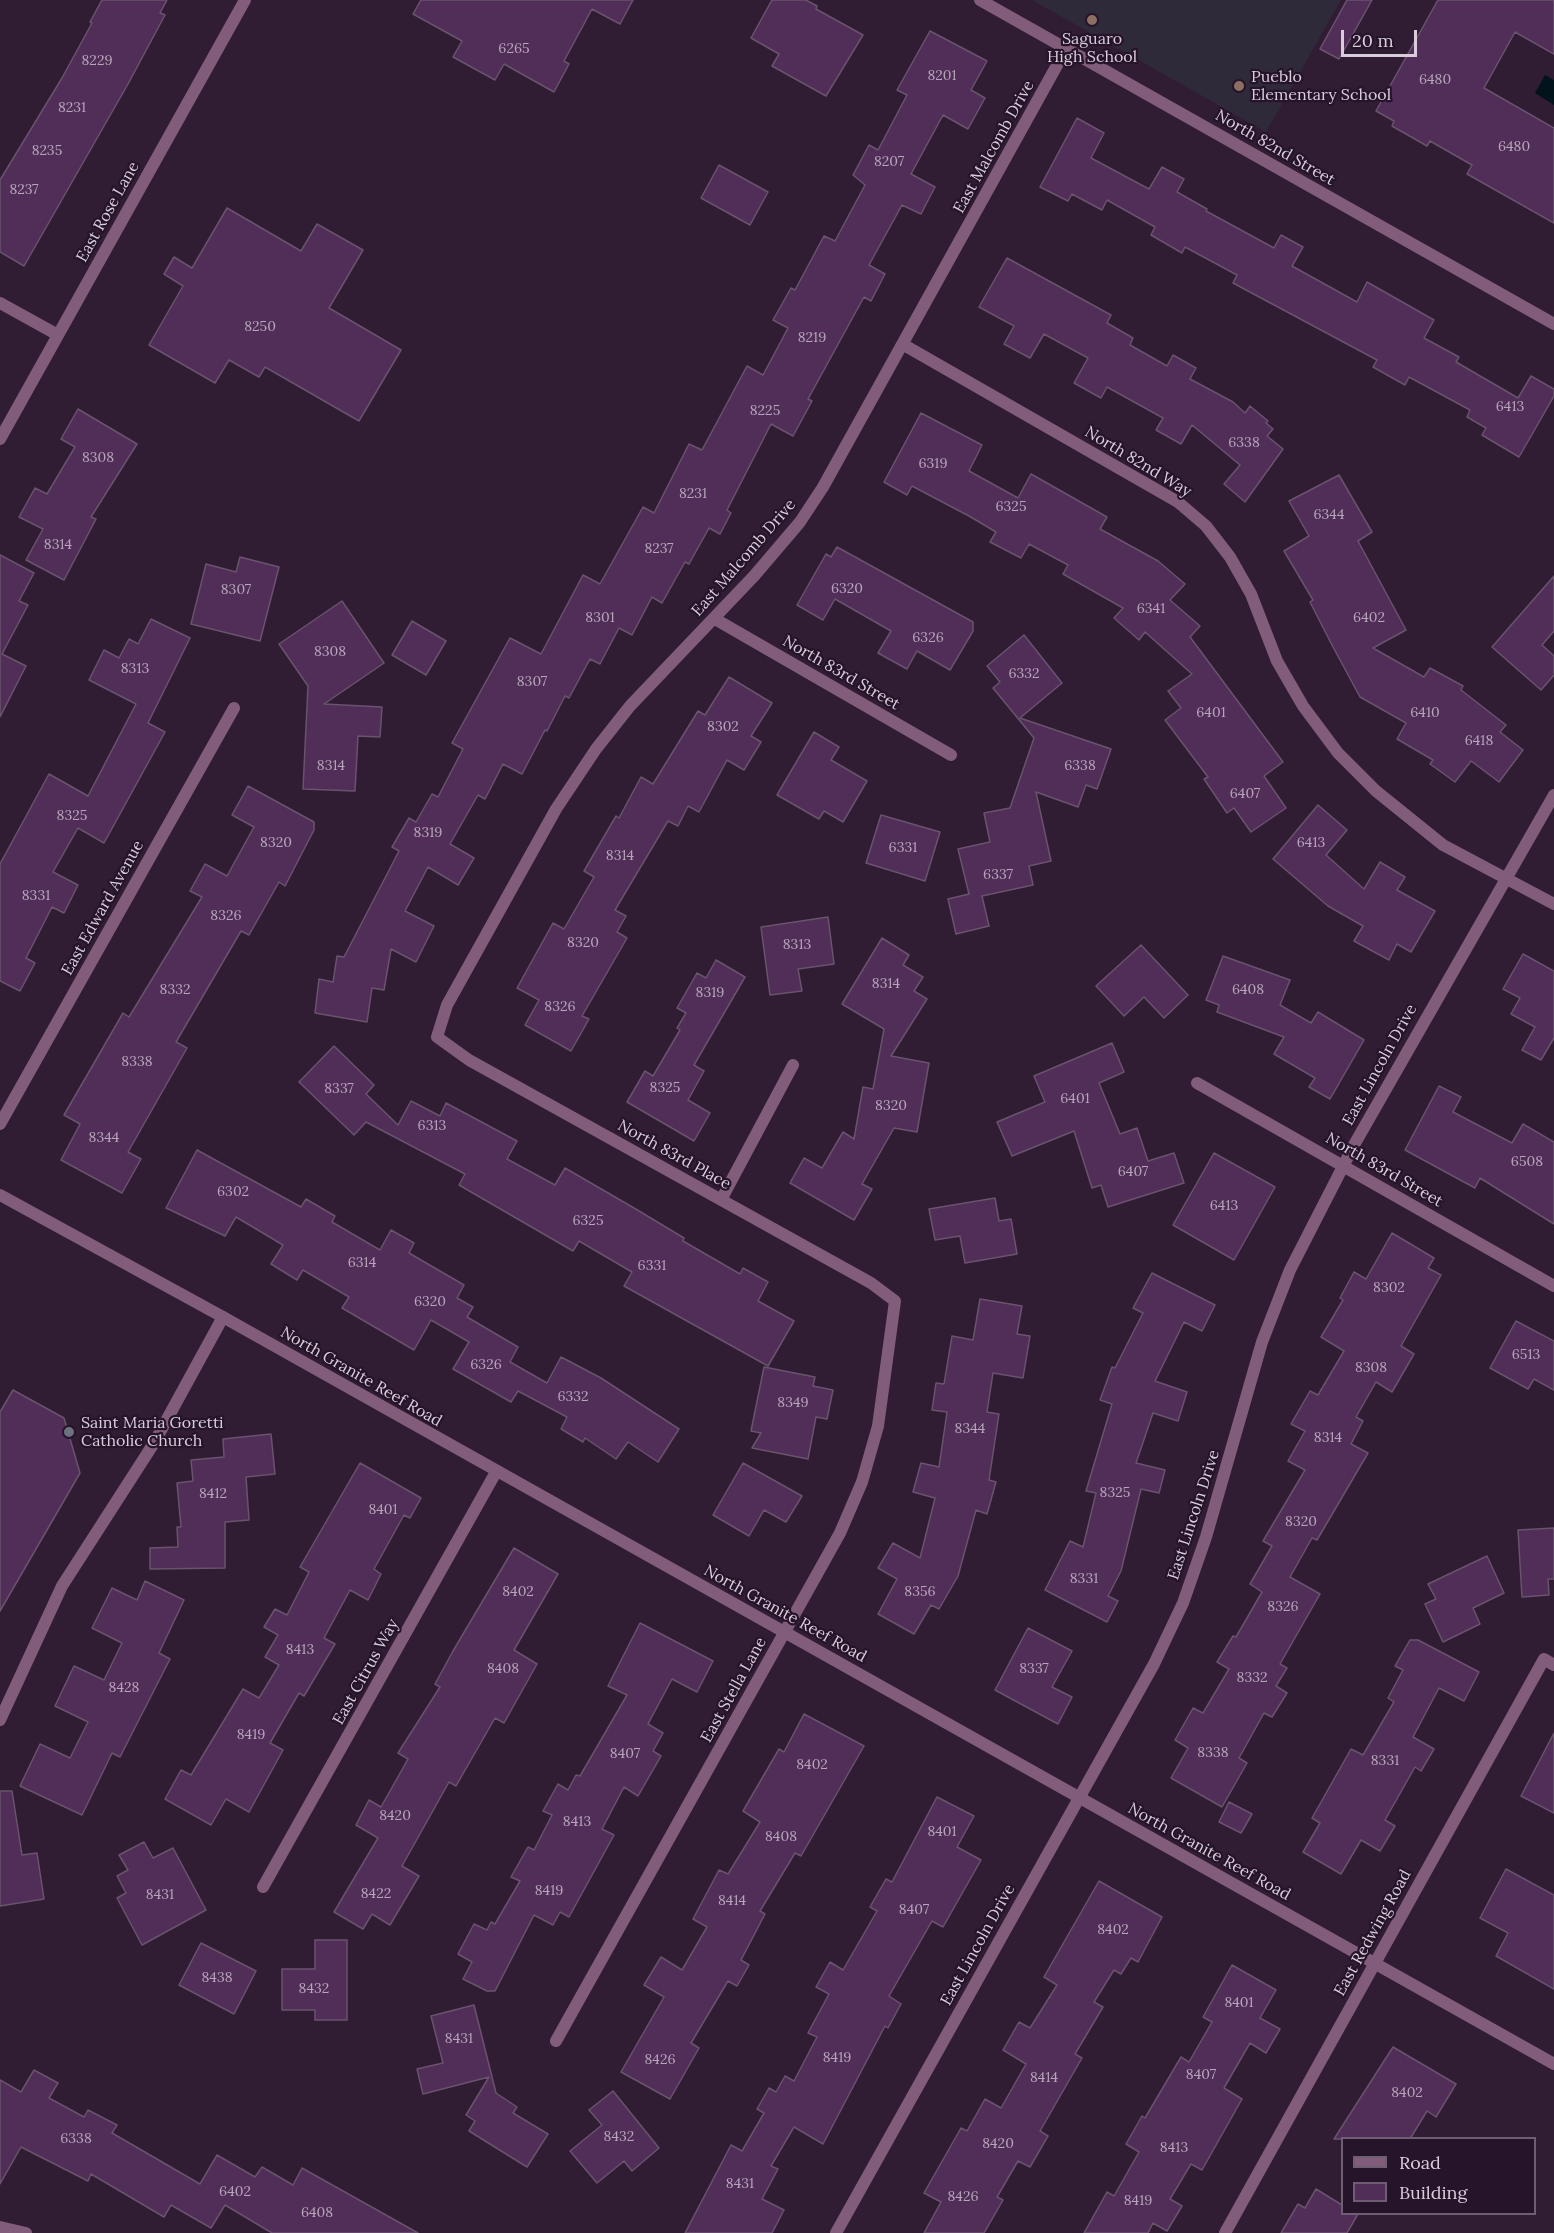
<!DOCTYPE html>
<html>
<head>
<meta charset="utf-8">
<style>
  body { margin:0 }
  #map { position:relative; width:1554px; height:2233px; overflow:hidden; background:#301d34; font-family:Lora,serif }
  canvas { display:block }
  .legend { position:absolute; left:1341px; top:2137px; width:195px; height:78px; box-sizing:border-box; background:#26142a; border:2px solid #6e5e71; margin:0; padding:8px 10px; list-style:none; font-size:18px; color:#d9cddc }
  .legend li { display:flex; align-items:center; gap:12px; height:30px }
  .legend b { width:30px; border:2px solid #6e5e71 }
  .scale { position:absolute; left:1341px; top:30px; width:76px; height:27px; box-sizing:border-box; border:3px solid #d9cddc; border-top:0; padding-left:8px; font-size:18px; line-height:21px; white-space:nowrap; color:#d9cddc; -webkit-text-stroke:4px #26142a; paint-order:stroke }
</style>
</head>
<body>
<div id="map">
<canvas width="1554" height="2233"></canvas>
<ul class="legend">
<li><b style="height:8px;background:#815d7b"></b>Road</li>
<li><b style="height:16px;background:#512e58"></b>Building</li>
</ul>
<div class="scale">20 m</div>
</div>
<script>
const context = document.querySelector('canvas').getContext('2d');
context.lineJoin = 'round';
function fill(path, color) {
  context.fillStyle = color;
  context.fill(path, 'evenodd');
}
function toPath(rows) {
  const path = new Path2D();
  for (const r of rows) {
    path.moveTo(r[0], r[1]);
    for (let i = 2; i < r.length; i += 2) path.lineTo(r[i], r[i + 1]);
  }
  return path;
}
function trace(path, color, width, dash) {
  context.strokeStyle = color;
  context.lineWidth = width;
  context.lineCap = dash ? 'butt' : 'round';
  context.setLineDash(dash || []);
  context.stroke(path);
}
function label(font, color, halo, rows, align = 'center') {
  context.font = font + ' Lora,serif';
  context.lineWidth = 4.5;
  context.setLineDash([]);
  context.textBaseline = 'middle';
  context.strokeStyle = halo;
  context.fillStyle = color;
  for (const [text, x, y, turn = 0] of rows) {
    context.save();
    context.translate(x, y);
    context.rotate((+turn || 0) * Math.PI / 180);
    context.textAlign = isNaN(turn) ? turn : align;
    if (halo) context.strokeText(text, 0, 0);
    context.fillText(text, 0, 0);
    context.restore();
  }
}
fill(toPath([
  [1032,0,1341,0,1266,132]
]), '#2f2a3a');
fill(toPath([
  [1545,75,1554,80,1554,105,1535,93]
]), '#02131c');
const building = toPath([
  [102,0,167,0,160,13,165,15,128,84,24,266,0,252,0,180,62,78,92,23,90,22,102,0],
  [421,0,633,0,620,24,592,9,564,61,569,64,554,92,504,64,495,80,453,57,462,41,413,14,421,0],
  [772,0,806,0,817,6,816,9,863,35,826,96,772,66,779,54,751,38,772,0],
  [1347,0,1372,0,1339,59,1320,49,1347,0],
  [1438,0,1554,0,1554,54,1515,32,1484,88,1554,128,1554,223,1467,174,1472,165,1430,141,1427,146,1392,126,1394,121,1376,111,1438,0],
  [930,31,987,61,971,90,985,98,968,129,943,115,911,174,935,187,921,214,902,205,869,265,885,274,871,301,864,297,808,399,812,401,793,436,771,424,727,510,731,513,720,534,709,528,689,564,685,562,662,603,652,597,632,635,619,628,600,664,590,659,569,698,565,696,547,731,545,730,522,774,503,764,485,799,478,795,450,844,474,858,458,885,428,867,405,911,434,926,416,962,391,949,384,990,372,988,367,1022,315,1013,319,979,333,982,337,956,344,957,399,851,392,847,409,818,416,822,432,794,438,797,463,749,452,743,510,638,541,654,583,575,600,584,643,507,654,513,689,444,702,450,747,366,763,375,788,328,773,320,791,288,795,290,824,236,835,241,865,185,853,175,869,145,878,150,907,95,897,90,930,31],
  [1077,118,1104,133,1091,158,1149,189,1162,167,1184,179,1177,192,1207,209,1206,211,1274,248,1281,235,1303,247,1292,266,1357,302,1367,282,1434,320,1424,338,1459,357,1456,362,1518,398,1531,376,1554,389,1554,396,1519,457,1482,435,1486,428,1467,417,1470,410,1409,377,1405,385,1373,367,1377,360,1233,283,1237,275,1185,247,1182,253,1151,235,1155,227,1107,200,1102,210,1072,194,1068,201,1040,187,1077,118],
  [719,165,768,192,750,225,701,198,719,165],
  [227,208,301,251,317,224,363,250,329,308,401,350,359,421,265,367,259,377,229,360,215,383,149,345,183,286,164,274,174,257,192,268,227,208],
  [1007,258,1111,315,1107,323,1133,338,1130,345,1167,366,1173,355,1196,368,1190,379,1233,402,1245,413,1250,406,1268,421,1266,423,1273,429,1267,436,1283,449,1245,502,1224,484,1240,465,1192,425,1181,444,1156,430,1163,418,1107,387,1101,398,1074,383,1088,358,1044,334,1030,358,1004,344,1014,326,979,307,1007,258],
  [78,409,137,444,91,517,96,519,64,580,26,560,43,529,19,517,35,488,47,494,75,447,61,439,78,409],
  [921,413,982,445,969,471,1018,498,1031,474,1107,517,1100,529,1158,561,1185,584,1170,600,1200,626,1190,637,1283,762,1264,776,1286,808,1251,832,1234,808,1227,813,1204,779,1208,777,1165,720,1181,708,1168,691,1192,674,1145,632,1139,640,1114,618,1123,608,1063,574,1068,565,1029,544,1021,558,990,542,996,532,969,516,912,486,907,495,884,482,921,413],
  [1339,475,1372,532,1358,541,1406,630,1373,648,1424,677,1430,668,1463,686,1461,690,1506,725,1500,732,1523,750,1499,782,1471,761,1455,782,1430,764,1433,760,1397,739,1406,723,1360,697,1333,647,1310,602,1313,600,1284,551,1309,536,1289,501,1339,475],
  [837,547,973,622,973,631,950,670,917,651,907,669,878,653,891,631,835,599,823,620,797,605,826,554,831,557,837,547],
  [0,555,34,573,19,601,28,605,2,654,26,666,0,717,0,555],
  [240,557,279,567,260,641,191,624,206,564,236,572,240,557],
  [1554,576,1554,631,1542,645,1554,656,1554,675,1541,690,1492,647,1554,576],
  [342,601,384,663,324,704,382,707,380,737,358,736,355,791,303,789,308,686,279,644,342,601],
  [151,619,190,638,148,723,165,732,104,843,78,828,53,872,78,885,64,913,52,907,26,958,35,963,20,991,0,981,0,864,49,774,88,796,136,704,89,680,104,650,119,658,129,639,138,644,151,619],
  [412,621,446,641,426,675,392,655,412,621],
  [1024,635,1062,683,1020,718,1111,749,1097,789,1086,785,1078,807,1036,792,1051,861,1029,866,1033,885,982,896,989,926,956,934,948,899,969,894,958,849,990,842,984,813,1010,808,1034,738,993,688,1000,682,987,666,1024,635],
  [729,677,772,703,751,736,761,742,744,770,727,760,699,812,688,806,678,826,668,821,615,910,626,916,617,932,627,938,582,1016,589,1019,571,1051,525,1025,539,1000,517,988,553,923,564,929,594,877,584,871,616,816,619,818,641,777,653,784,698,711,705,715,729,677],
  [814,732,839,747,831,760,867,781,843,822,824,811,819,819,777,795,814,732],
  [248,786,314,822,314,830,285,886,279,882,249,935,241,931,176,1042,187,1048,128,1152,141,1159,122,1193,61,1160,80,1124,64,1115,123,1013,129,1017,202,897,190,891,205,864,227,876,254,827,232,815,248,786],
  [1318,805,1347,830,1326,855,1364,889,1380,862,1405,877,1397,890,1435,911,1411,952,1397,944,1389,960,1354,941,1363,926,1328,906,1273,859,1318,805],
  [881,815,940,832,925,881,866,863,881,815],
  [828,917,834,964,798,969,802,991,770,995,761,927,828,917],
  [882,938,909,955,903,965,923,977,914,991,927,999,891,1056,929,1063,917,1132,894,1128,862,1184,872,1189,854,1220,790,1183,804,1158,822,1168,843,1132,854,1139,863,1087,873,1089,884,1029,842,1004,882,938],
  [1141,945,1188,995,1164,1018,1144,997,1124,1016,1096,986,1141,945],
  [1523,954,1554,971,1554,1038,1541,1060,1522,1050,1535,1027,1511,1014,1520,998,1503,989,1523,954],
  [1223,956,1290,980,1280,1005,1311,1023,1318,1012,1364,1040,1330,1099,1309,1087,1315,1078,1274,1054,1284,1037,1217,1012,1219,1005,1206,1000,1223,956],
  [716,960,745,977,694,1065,704,1071,688,1100,710,1113,694,1141,627,1102,645,1071,653,1076,680,1030,677,1028,686,1013,677,1008,697,973,706,978,716,960],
  [1112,1043,1124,1072,1099,1083,1120,1134,1137,1128,1148,1161,1174,1153,1184,1183,1108,1207,1101,1185,1092,1188,1074,1131,1012,1156,997,1122,1045,1102,1034,1076,1112,1043],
  [334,1046,374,1085,366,1094,398,1125,411,1101,440,1116,446,1103,517,1141,507,1159,555,1185,565,1168,634,1208,684,1238,683,1241,740,1274,743,1268,768,1282,758,1301,794,1321,768,1366,624,1286,632,1272,579,1241,573,1251,459,1185,465,1174,366,1122,354,1135,299,1082,334,1046],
  [1439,1086,1461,1097,1453,1112,1512,1143,1523,1124,1554,1142,1554,1224,1480,1178,1475,1188,1405,1150,1439,1086],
  [197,1150,301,1207,306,1199,335,1216,332,1222,380,1250,391,1230,414,1243,409,1253,464,1285,457,1298,473,1307,467,1317,518,1347,510,1362,547,1383,561,1357,601,1378,679,1429,658,1462,628,1442,616,1459,585,1438,583,1442,561,1429,567,1417,518,1391,511,1402,453,1369,469,1342,431,1320,414,1350,342,1308,349,1297,303,1270,297,1280,271,1264,283,1245,236,1217,225,1236,166,1208,197,1150],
  [1214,1153,1275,1187,1234,1260,1173,1225,1214,1153],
  [995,1198,999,1221,1011,1219,1017,1254,965,1263,960,1236,935,1240,929,1209,995,1198],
  [1392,1233,1434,1258,1428,1268,1441,1275,1401,1346,1414,1354,1392,1392,1376,1382,1356,1417,1363,1421,1351,1444,1368,1453,1317,1540,1312,1538,1290,1577,1320,1594,1280,1664,1287,1668,1276,1686,1287,1693,1272,1717,1264,1713,1239,1758,1247,1763,1222,1807,1171,1778,1188,1748,1175,1740,1193,1708,1203,1713,1229,1669,1217,1662,1233,1636,1236,1637,1262,1592,1250,1584,1272,1546,1263,1541,1305,1470,1288,1461,1305,1431,1291,1424,1310,1391,1318,1395,1344,1351,1321,1337,1343,1300,1340,1298,1354,1272,1366,1279,1392,1233],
  [1152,1273,1215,1305,1202,1331,1184,1322,1155,1381,1187,1392,1178,1421,1153,1413,1136,1463,1165,1470,1159,1493,1141,1489,1121,1571,1108,1596,1118,1601,1107,1622,1045,1590,1070,1541,1083,1547,1096,1493,1086,1491,1112,1404,1100,1400,1112,1367,1115,1368,1143,1313,1133,1308,1152,1273],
  [980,1299,1022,1306,1017,1334,1030,1336,1023,1378,993,1373,987,1412,999,1414,989,1480,996,1482,987,1514,976,1510,958,1576,939,1609,931,1605,914,1634,878,1614,897,1579,878,1568,893,1543,920,1558,935,1498,913,1492,921,1463,939,1467,947,1412,932,1410,936,1383,944,1384,952,1336,973,1340,980,1299],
  [1516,1321,1554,1341,1554,1390,1534,1379,1528,1389,1490,1368,1516,1321],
  [764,1367,815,1377,813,1386,833,1390,827,1419,816,1417,808,1459,752,1448,761,1433,751,1431,764,1367],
  [13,1390,64,1418,80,1473,0,1611,0,1412,13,1390],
  [271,1434,275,1474,246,1477,249,1520,225,1522,225,1568,150,1569,150,1548,178,1547,177,1527,181,1527,177,1483,193,1481,191,1460,224,1457,223,1439,271,1434],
  [360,1463,421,1498,410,1518,404,1515,374,1569,381,1574,368,1600,350,1590,324,1638,335,1644,304,1696,299,1693,270,1743,283,1750,249,1812,226,1799,211,1825,165,1799,181,1770,191,1775,243,1689,259,1698,279,1665,265,1657,278,1635,264,1627,275,1609,287,1615,309,1572,300,1567,360,1463],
  [743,1463,802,1496,786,1522,764,1510,749,1536,713,1515,743,1463],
  [1554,1528,1554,1579,1548,1579,1549,1595,1522,1597,1518,1530,1554,1528],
  [514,1548,558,1574,514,1650,537,1664,504,1723,495,1718,456,1786,449,1782,402,1866,419,1876,390,1925,372,1914,363,1929,334,1912,378,1838,356,1825,369,1800,381,1807,408,1759,398,1753,440,1687,435,1684,453,1651,514,1548],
  [1487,1556,1504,1593,1473,1608,1480,1624,1443,1642,1425,1604,1436,1599,1428,1584,1487,1556],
  [145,1581,184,1600,159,1653,170,1659,120,1757,112,1753,82,1815,20,1786,40,1744,70,1758,88,1722,55,1706,74,1666,104,1680,122,1643,92,1628,112,1588,137,1600,145,1581],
  [640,1623,713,1661,697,1692,672,1679,648,1724,663,1733,653,1751,661,1756,638,1796,624,1787,602,1829,614,1835,569,1917,560,1912,553,1925,534,1915,495,1991,487,1991,463,1979,472,1962,458,1954,474,1924,487,1930,491,1922,495,1924,520,1881,511,1877,528,1847,534,1850,552,1815,543,1811,558,1784,568,1790,576,1775,580,1776,627,1695,608,1686,640,1623],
  [1028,1628,1072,1651,1052,1687,1072,1697,1058,1724,995,1690,1028,1628],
  [1410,1640,1418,1640,1479,1672,1464,1701,1439,1688,1413,1737,1434,1749,1421,1771,1415,1767,1385,1820,1395,1826,1380,1851,1361,1840,1341,1874,1303,1852,1320,1823,1312,1818,1351,1749,1363,1755,1394,1702,1388,1698,1403,1670,1395,1666,1410,1640],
  [804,1714,864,1746,801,1856,795,1853,760,1911,765,1914,741,1960,749,1965,737,1986,728,1981,691,2043,699,2048,670,2099,621,2072,664,1997,644,1985,661,1957,682,1970,707,1927,693,1919,719,1870,728,1874,760,1822,743,1811,779,1749,784,1752,804,1714],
  [1554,1733,1554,1813,1521,1796,1554,1733],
  [0,1791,12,1791,22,1855,37,1853,44,1899,0,1906,0,1791],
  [937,1797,974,1816,957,1847,981,1860,943,1927,932,1921,889,1996,901,2004,888,2028,885,2026,823,2144,794,2127,771,2166,778,2169,762,2199,784,2210,772,2233,685,2233,731,2145,742,2151,764,2113,757,2109,769,2088,776,2092,785,2076,794,2081,817,2037,808,2033,829,1994,816,1987,830,1962,843,1970,877,1911,870,1907,886,1879,892,1882,937,1797],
  [1229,1802,1252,1814,1241,1833,1219,1822,1229,1802],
  [144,1842,153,1858,173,1848,206,1910,142,1945,117,1898,126,1893,117,1876,128,1870,119,1855,144,1842],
  [1506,1869,1554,1895,1554,1989,1496,1956,1508,1933,1480,1918,1506,1869],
  [1099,1881,1162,1917,1138,1962,1131,1958,1121,1974,1114,1970,1094,2002,1103,2007,1075,2054,1082,2058,1040,2131,1048,2136,1030,2167,1018,2161,997,2197,1003,2200,984,2233,924,2233,941,2202,924,2193,961,2128,967,2131,985,2099,1001,2108,1026,2064,1003,2050,1019,2022,1030,2028,1057,1985,1044,1977,1099,1881],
  [315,1940,347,1940,347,2020,315,2020,315,2010,282,2010,282,1969,315,1969,315,1940],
  [201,1943,256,1971,234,2014,179,1985,201,1943],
  [1232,1965,1276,1990,1260,2018,1280,2029,1266,2053,1250,2043,1224,2088,1242,2099,1202,2170,1191,2164,1170,2199,1182,2206,1167,2231,1153,2223,1148,2233,1084,2233,1107,2192,1114,2196,1139,2152,1126,2144,1142,2116,1145,2118,1181,2057,1189,2062,1212,2022,1203,2017,1232,1965],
  [474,2005,496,2093,517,2107,513,2113,548,2134,527,2167,469,2131,475,2121,466,2115,489,2077,423,2094,417,2069,443,2063,431,2016,474,2005],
  [1393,2047,1456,2084,1436,2117,1427,2111,1410,2139,1334,2139,1393,2047],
  [34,2070,58,2083,49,2098,84,2117,88,2110,117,2125,112,2133,200,2184,217,2155,255,2177,262,2167,293,2185,302,2168,418,2233,272,2233,225,2205,211,2228,171,2205,164,2217,91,2174,88,2181,21,2147,0,2184,0,2080,21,2092,34,2070],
  [613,2091,659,2148,632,2171,624,2161,597,2183,570,2151,602,2125,589,2110,613,2091],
  [1316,2189,1342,2205,1342,2214,1358,2214,1347,2233,1281,2233,1298,2204,1305,2208,1316,2189]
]);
fill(building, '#512e58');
trace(building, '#69536d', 1.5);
trace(toPath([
  [980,0,1554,324],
  [0,303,58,335],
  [904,345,1178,502,1206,526,1230,557,1251,594,1277,661,1303,706,1338,753,1376,791,1443,845,1554,904],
  [0,439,245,0],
  [715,619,951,755],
  [1197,1083,1554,1286],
  [0,1124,234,708],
  [721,1200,793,1065],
  [0,1720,62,1586,154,1443,223,1317],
  [263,1887,496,1472],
  [556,2041,840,1533,862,1482,878,1426,895,1301,871,1283,469,1060,437,1037,447,1005,556,809,596,749,630,706,754,576,800,522,823,487,1066,49],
  [0,2227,26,2233],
  [836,2233,1154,1664,1183,1603,1206,1537,1262,1342,1290,1270,1354,1145,1554,795],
  [1225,2233,1544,1659,1554,1665]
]), '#815d7b', 12);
trace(toPath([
  [0,1195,223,1317,1554,2064]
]), '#815d7b', 12);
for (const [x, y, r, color] of [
  [1092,20,6,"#8d6e63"],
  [1239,86,6,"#8d6e63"],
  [69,1432,6,"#6b7280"]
]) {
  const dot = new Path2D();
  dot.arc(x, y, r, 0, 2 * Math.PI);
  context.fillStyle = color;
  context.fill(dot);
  trace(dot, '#26142a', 2);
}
label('14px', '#b7a5bb', null, [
  ["6265",514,49],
  ["8229",97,61],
  ["8201",942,76],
  ["6480",1435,80],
  ["8231",72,108],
  ["6480",1514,147],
  ["8235",47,151],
  ["8207",889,162],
  ["8237",24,190],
  ["8250",260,327],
  ["8219",812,338],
  ["6413",1510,407],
  ["8225",765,411],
  ["6338",1244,443],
  ["8308",98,458],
  ["6319",933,464],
  ["8231",693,494],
  ["6325",1011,507],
  ["6344",1329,515],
  ["8314",58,545],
  ["8237",659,549],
  ["6320",847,589],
  ["8307",236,590],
  ["6341",1151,609],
  ["8301",600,618],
  ["6402",1369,618],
  ["6326",928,638],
  ["8308",330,652],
  ["8313",135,669],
  ["6332",1024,674],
  ["8307",532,682],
  ["6401",1211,713],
  ["6410",1425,713],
  ["8302",723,727],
  ["6418",1479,741],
  ["8314",331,766],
  ["6338",1080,766],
  ["6407",1245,794],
  ["8325",72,816],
  ["8319",428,833],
  ["8320",276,843],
  ["6413",1311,843],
  ["6331",903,848],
  ["8314",620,856],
  ["6337",998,875],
  ["8331",36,896],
  ["8326",226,916],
  ["8320",583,943],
  ["8313",797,945],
  ["8314",886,984],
  ["8332",175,990],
  ["6408",1248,990],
  ["8319",710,993],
  ["8326",560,1007],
  ["8338",137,1062],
  ["8325",665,1088],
  ["8337",339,1089],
  ["6401",1075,1099],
  ["8320",891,1106],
  ["6313",432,1126],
  ["8344",104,1138],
  ["6508",1527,1162],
  ["6407",1133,1172],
  ["6302",233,1192],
  ["6413",1224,1206],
  ["6325",588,1221],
  ["6314",362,1263],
  ["6331",652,1266],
  ["8302",1389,1288],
  ["6320",430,1302],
  ["6513",1526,1355],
  ["6326",486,1365],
  ["8308",1371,1368],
  ["6332",573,1397],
  ["8349",793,1403],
  ["8344",970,1429],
  ["8314",1328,1438],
  ["8325",1115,1493],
  ["8412",213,1494],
  ["8401",383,1510],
  ["8320",1301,1522],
  ["8331",1084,1579],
  ["8402",518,1592],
  ["8356",920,1592],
  ["8326",1283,1607],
  ["8413",300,1650],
  ["8408",503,1669],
  ["8337",1034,1669],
  ["8332",1252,1678],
  ["8428",124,1688],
  ["8419",251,1735],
  ["8338",1213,1753],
  ["8407",625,1754],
  ["8331",1385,1761],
  ["8402",812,1765],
  ["8420",395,1816],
  ["8413",577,1822],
  ["8401",942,1832],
  ["8408",781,1837],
  ["8419",549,1891],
  ["8422",376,1894],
  ["8431",160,1895],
  ["8414",732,1901],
  ["8407",914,1910],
  ["8402",1113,1930],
  ["8438",217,1978],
  ["8432",314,1989],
  ["8401",1239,2003],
  ["8431",459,2039],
  ["8419",837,2058],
  ["8426",660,2060],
  ["8407",1201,2075],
  ["8414",1044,2078],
  ["8402",1407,2093],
  ["8432",619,2137],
  ["6338",76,2139],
  ["8420",998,2144],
  ["8413",1174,2148],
  ["8431",740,2184],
  ["6402",235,2192],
  ["8426",963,2197],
  ["8419",1138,2201],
  ["6408",317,2213]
]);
label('16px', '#d9cddc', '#26142a', [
  ["Saguaro",1092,39,"center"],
  ["High School",1092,57,"center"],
  ["Pueblo",1251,77],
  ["Elementary School",1251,95],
  ["Saint Maria Goretti",81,1423],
  ["Catholic Church",81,1441]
], 'left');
label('16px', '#d9cddc', '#26142a', [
  ["East Malcomb Drive",994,147,-61],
  ["North 82nd Street",1275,148,30],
  ["East Rose Lane",108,212,-61],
  ["North 82nd Way",1138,462,31],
  ["East Malcomb Drive",744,558,-49],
  ["North 83rd Street",841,673,30],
  ["East Edward Avenue",103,908,-61],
  ["East Lincoln Drive",1380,1065,-61],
  ["North 83rd Place",674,1155,29],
  ["North 83rd Street",1384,1170,30],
  ["North Granite Reef Road",361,1377,30],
  ["East Lincoln Drive",1194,1515,-72],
  ["North Granite Reef Road",785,1614,29],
  ["East Citrus Way",366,1672,-61],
  ["East Stella Lane",734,1690,-61],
  ["North Granite Reef Road",1209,1852,29],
  ["East Redwing Road",1373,1933,-61],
  ["East Lincoln Drive",978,1945,-61]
]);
</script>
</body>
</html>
